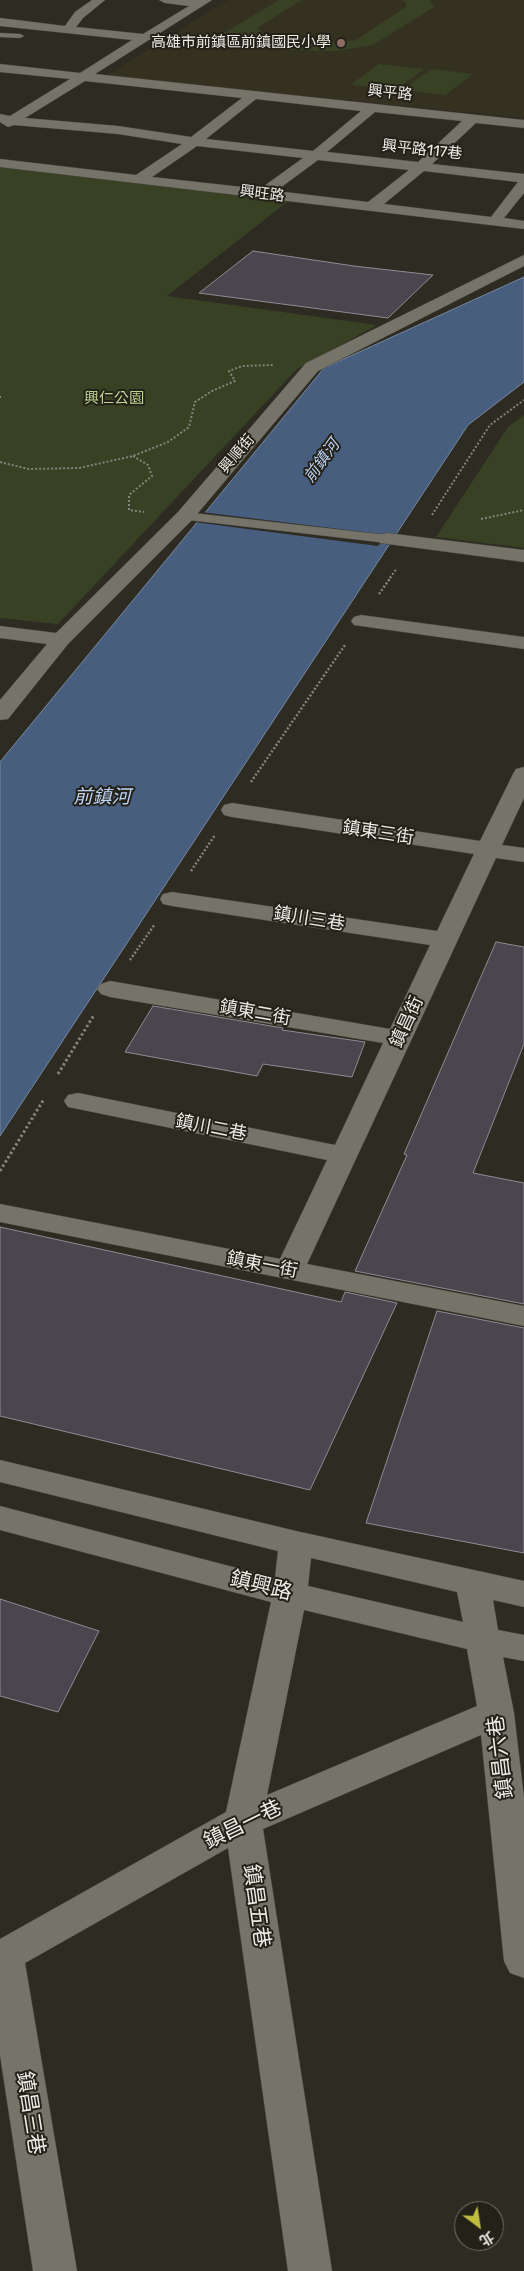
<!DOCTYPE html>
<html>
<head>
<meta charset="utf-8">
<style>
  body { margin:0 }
  #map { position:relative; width:524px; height:2271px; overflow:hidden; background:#2d2b22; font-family:Rubik,"Noto Sans TC",sans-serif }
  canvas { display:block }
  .north { position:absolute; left:454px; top:2201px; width:50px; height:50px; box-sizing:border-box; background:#232118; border:1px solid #74726a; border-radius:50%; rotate:149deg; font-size:14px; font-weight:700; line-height:20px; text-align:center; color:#edebe5 }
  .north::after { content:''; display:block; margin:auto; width:18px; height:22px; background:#c2bd3f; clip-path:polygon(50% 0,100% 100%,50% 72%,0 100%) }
</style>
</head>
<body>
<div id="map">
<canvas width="524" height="2271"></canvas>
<div class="north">北</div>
</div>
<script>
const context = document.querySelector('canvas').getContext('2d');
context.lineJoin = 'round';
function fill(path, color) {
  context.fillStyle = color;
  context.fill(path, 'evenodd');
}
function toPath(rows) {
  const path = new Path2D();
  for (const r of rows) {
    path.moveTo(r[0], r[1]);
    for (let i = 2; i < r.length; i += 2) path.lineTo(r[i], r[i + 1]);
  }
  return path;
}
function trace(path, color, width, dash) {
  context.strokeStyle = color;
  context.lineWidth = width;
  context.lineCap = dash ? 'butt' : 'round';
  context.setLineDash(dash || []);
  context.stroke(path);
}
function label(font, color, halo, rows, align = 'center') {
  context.font = font + ' Rubik,"Noto Sans TC",sans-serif';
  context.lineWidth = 4;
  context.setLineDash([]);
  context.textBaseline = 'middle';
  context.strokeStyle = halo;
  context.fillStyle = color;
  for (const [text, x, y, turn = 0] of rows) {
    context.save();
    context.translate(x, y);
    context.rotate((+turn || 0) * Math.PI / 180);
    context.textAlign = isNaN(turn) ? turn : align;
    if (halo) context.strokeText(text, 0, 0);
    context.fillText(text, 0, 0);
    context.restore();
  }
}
fill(toPath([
  [228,0,524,0,524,118,106,76]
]), '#343121');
fill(toPath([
  [279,0,302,0,257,28,266,36,296,44,318,44,356,40,406,7,406,2,402,0,430,0,434,7,373,45,354,48,336,51,285,50,252,44,237,35,223,43,209,42],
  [379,64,424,69,397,89,350,85],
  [431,69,473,74,445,95,402,90],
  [0,167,291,199,167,296,377,325,297,369,58,624,0,618],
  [524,415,524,548,436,537,508,427]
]), '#394125');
const water = toPath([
  [524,277,524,382,468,425,0,1136,0,762,324,368,524,277]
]);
fill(water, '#475e7f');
trace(water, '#79889e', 1);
fill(toPath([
  [201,512,388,535,378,546,194,522]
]), '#2d2b22');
const building = toPath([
  [253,251,354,266,433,275,388,318,199,293,253,251],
  [496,942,524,947,524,1044,473,1173,524,1183,524,1304,355,1271,407,1155,404,1154,496,942],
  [153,1006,283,1028,282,1030,365,1042,352,1077,263,1064,257,1076,125,1052,153,1006],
  [0,1227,341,1302,345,1292,397,1303,310,1490,0,1416,0,1227],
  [437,1311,524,1328,524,1553,366,1523,437,1311],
  [0,1599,99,1631,58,1712,0,1696,0,1599]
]);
fill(building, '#4b454e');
trace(building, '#918a94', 1);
const lane = toPath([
  [0,33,20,34,24,36,20,38,0,37,0,33],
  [193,513,387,535,394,539,387,543,188,520,187,517,188,514,193,513]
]);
const street = toPath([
  [92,0,105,0,83,18,76,27,143,34,189,6,165,3,159,0,212,0,95,74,524,120,524,128,476,123,432,164,524,174,524,193,504,218,524,221,524,229,0,167,0,159,136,175,182,144,118,134,14,125,8,127,0,122,0,114,10,116,70,79,0,72,0,64,80,73,132,40,0,26,0,18,65,26,75,12,92,0],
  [85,81,242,98,191,137,118,126,25,118,85,81],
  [256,99,361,111,313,151,206,139,256,99],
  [375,112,462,121,418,162,327,152,375,112],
  [197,146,303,158,260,189,152,177,197,146],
  [318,160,409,170,368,202,276,191,318,160],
  [424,171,518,182,491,217,384,204,424,171],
  [524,255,524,266,318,371,192,520,68,644,8,719,0,720,0,700,47,644,0,638,0,626,56,633,178,512,306,363,524,255],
  [387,533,524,550,524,562,380,543,377,539,380,535,387,533],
  [361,615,524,637,524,649,354,625,351,621,354,617,361,615],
  [524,767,524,798,502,845,524,848,524,862,496,858,307,1264,524,1306,524,1326,0,1222,0,1204,280,1259,327,1160,78,1109,68,1107,64,1101,68,1095,78,1093,335,1145,383,1043,110,997,101,994,97,989,101,984,110,981,390,1029,430,945,172,906,163,904,160,899,163,894,172,892,437,931,474,854,232,817,224,815,221,810,224,805,232,803,480,841,513,774,516,769,524,767],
  [0,1460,296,1531,524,1581,524,1607,493,1600,498,1630,524,1635,524,1661,503,1657,514,1713,524,1798,524,1978,510,1973,504,1961,481,1735,263,1829,332,2271,288,2271,228,1848,25,1963,77,2271,33,2271,0,2055,0,1939,226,1812,271,1602,0,1530,0,1506,275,1578,278,1551,0,1482,0,1460],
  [311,1558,457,1592,463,1622,308,1586,311,1558],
  [304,1610,467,1649,477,1706,267,1795,304,1610]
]);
trace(lane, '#49473f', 1);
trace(street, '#49473f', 1);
trace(toPath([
  [0,396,0,400],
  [133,456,148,465,152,476,129,495,129,510,144,512],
  [0,462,28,469,79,468,133,456,168,442,189,427,195,402,212,391,235,381,229,371,242,366,274,365],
  [432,515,490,425,524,400],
  [481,519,524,510],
  [390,578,397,568]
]), '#85837b', 2, [2, 2]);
trace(toPath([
  [379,594,391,577],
  [251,782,345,645],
  [191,871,215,835],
  [130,960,155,924]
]), '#85837b', 2.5, [2, 2]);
trace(toPath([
  [58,1074,94,1015],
  [0,1171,44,1099]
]), '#85837b', 3, [2.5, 2.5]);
fill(lane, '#767469');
fill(street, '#767469');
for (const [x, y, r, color] of [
  [341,43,5,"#8d6e63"]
]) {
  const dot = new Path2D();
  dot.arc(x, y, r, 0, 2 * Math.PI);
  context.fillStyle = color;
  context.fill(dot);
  trace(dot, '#232118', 2);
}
label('15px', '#edebe5', '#232118', [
  ["高雄市前鎮區前鎮國民小學",331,43]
], 'right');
label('15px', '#edebe5', '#232118', [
  ["興平路",390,93,6],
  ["興平路117巷",422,150,6],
  ["興旺路",262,194,7],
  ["興順街",237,454,-50]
]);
label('15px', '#bed390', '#232118', [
  ["興仁公園",114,399]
]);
label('italic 16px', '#bcd3f6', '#232118', [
  ["前鎮河",322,461,-54]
]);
label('18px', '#edebe5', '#232118', [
  ["鎮東三街",378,833,9],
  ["鎮川三巷",309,919,9],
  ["鎮東二街",255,1013,10],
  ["鎮昌街",407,1022,-65],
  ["鎮川二巷",211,1128,11],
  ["鎮東一街",262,1265,11]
]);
label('italic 19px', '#bcd3f6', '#232118', [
  ["前鎮河",102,798]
]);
label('21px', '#edebe5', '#232118', [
  ["鎮興路",261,1586,14],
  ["鎮昌六巷",501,1757,-97],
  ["鎮昌一巷",243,1825,-26],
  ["鎮昌五巷",256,1906,82],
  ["鎮昌三巷",30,2113,81]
]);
</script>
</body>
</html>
